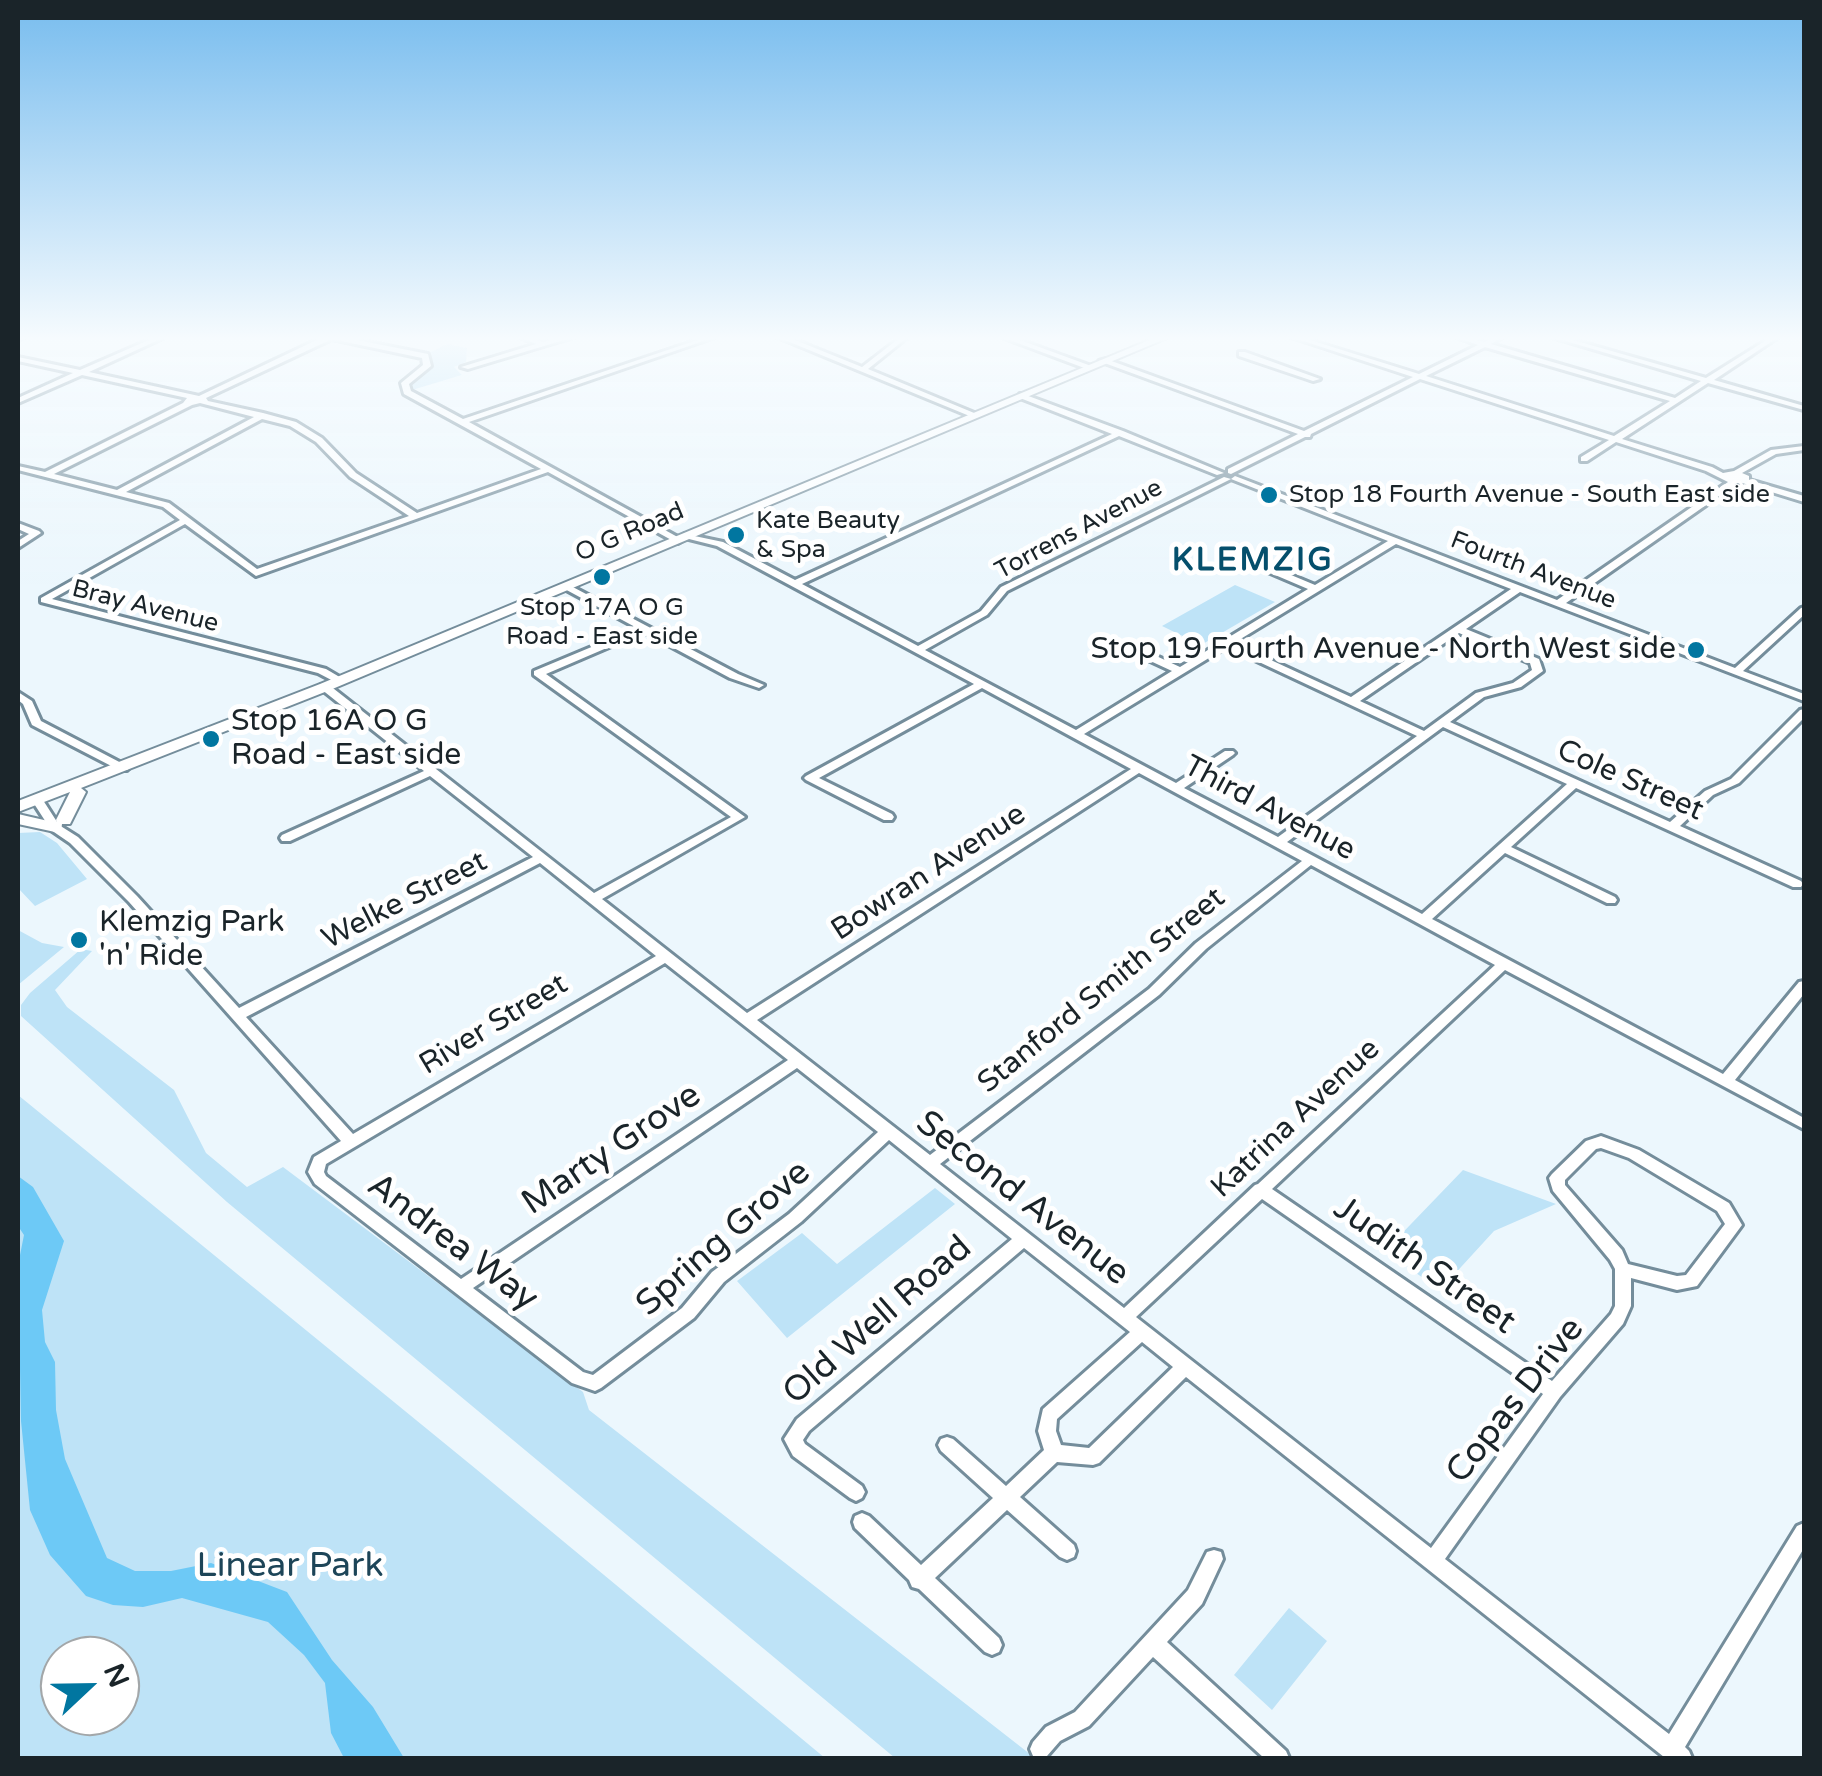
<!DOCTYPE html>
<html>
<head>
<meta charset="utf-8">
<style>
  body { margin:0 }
  #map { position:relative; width:1822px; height:1776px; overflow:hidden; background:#ecf7fd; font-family:"Varela Round",sans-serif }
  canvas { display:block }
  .frame { position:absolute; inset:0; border:20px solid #1a2429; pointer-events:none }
  .north { position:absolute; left:40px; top:1636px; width:100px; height:100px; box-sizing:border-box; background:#fff; border:2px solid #a3a7a9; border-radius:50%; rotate:68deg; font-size:28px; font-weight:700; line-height:40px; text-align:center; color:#1a2429 }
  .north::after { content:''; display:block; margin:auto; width:35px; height:45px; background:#0176a0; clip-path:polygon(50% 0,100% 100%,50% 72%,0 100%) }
</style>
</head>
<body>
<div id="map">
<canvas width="1822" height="1776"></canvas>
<div class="frame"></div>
<div class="north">N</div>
</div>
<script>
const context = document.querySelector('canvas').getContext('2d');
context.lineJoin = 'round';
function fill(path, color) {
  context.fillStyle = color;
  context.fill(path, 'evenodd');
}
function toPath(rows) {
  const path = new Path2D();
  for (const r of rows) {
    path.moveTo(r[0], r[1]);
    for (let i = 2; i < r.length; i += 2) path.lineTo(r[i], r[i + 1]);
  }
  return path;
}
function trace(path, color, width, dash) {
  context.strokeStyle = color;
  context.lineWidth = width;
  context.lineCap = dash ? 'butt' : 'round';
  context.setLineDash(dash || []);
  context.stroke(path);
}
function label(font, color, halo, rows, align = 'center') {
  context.font = font + ' "Varela Round",sans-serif';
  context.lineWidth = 10;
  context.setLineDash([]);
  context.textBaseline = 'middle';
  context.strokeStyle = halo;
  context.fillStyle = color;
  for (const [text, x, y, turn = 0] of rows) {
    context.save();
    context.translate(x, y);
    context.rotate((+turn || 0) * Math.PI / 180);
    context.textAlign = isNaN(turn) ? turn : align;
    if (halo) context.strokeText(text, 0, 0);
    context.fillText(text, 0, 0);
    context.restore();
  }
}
fill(toPath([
  [447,344,467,348,466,362,454,367,462,375,412,390,412,381,433,364,429,353],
  [1235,585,1275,602,1201,645,1162,626],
  [40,832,57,843,87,879,35,906,18,888,18,833],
  [18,930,42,943,64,947,18,985],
  [81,949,92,951,55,990,67,1007,174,1090,206,1153,247,1187,283,1167,583,1392,589,1410,1035,1758,895,1758,227,1202,21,1016,21,1005,30,993],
  [18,1095,476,1469,825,1758,18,1758],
  [60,1656,120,1656,120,1716,60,1716],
  [1463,1170,1556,1204,1494,1231,1440,1290,1385,1251],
  [935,1188,955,1204,787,1338,737,1281,802,1233,837,1264],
  [1289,1608,1327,1641,1272,1710,1234,1675]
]), '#bee3f7');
fill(toPath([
  [18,1176,33,1187,64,1241,42,1310,45,1342,55,1362,56,1410,65,1459,107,1558,135,1571,171,1571,211,1563,287,1592,332,1660,373,1707,404,1758,344,1758,331,1733,325,1683,304,1655,268,1622,182,1598,143,1607,113,1605,86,1596,50,1555,30,1510,21,1421,18,1265,24,1235,18,1226]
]), '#6dc9f6');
const street = toPath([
  [18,336,26,336,18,340,18,336],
  [158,336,167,336,89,372,199,396,325,336,337,336,428,354,431,366,409,384,411,391,463,419,709,336,718,336,469,422,683,540,678,543,675,542,548,472,256,576,185,524,52,599,326,669,343,679,344,681,339,684,318,673,41,602,41,598,180,520,163,507,18,470,18,466,45,472,183,403,187,398,82,375,18,403,18,398,73,373,18,361,18,357,80,370,158,336],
  [332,339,422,358,423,365,401,383,404,394,541,469,417,513,356,473,322,438,296,422,263,413,208,401,206,398,332,339],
  [200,403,254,417,117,490,54,474,192,405,200,403],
  [262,419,290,426,316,442,350,477,409,516,257,569,169,503,126,492,262,419],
  [518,336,527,336,543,342,566,336,577,336,468,369,461,367,536,344,518,336],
  [775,336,785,336,862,367,902,336,909,336,868,369,979,415,972,417,775,336],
  [999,336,1009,336,1094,367,1087,369,999,336],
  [1288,336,1297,336,1419,374,1478,345,1454,336,1464,336,1484,342,1496,336,1504,336,1491,344,1675,398,1701,381,1552,337,1559,336,1706,378,1773,336,1780,336,1714,380,1804,406,1804,410,1708,383,1622,439,1712,467,1723,473,1734,471,1771,450,1804,446,1804,450,1776,454,1742,473,1749,476,1749,480,1804,496,1804,502,1739,482,1566,603,1735,668,1801,608,1804,607,1804,615,1743,671,1804,694,1804,701,1520,592,1466,629,1539,659,1543,671,1521,687,1484,697,1450,722,1670,822,1705,791,1731,779,1800,710,1804,709,1804,718,1739,783,1713,795,1680,826,1801,881,1803,884,1801,887,1793,887,1576,788,1511,847,1615,897,1617,900,1615,903,1607,903,1505,853,1432,919,1723,1074,1799,982,1804,981,1804,994,1735,1080,1804,1118,1804,1129,1505,970,1272,1189,1552,1381,1611,1314,1615,1306,1615,1269,1610,1260,1553,1191,1549,1178,1552,1174,1586,1141,1601,1136,1639,1150,1729,1203,1742,1225,1697,1286,1677,1290,1631,1278,1631,1306,1623,1324,1560,1397,1445,1559,1669,1734,1797,1526,1804,1523,1804,1548,1685,1747,1689,1751,1692,1758,1664,1757,1186,1377,1099,1463,1093,1465,1057,1462,1020,1497,1074,1545,1076,1551,1074,1557,1067,1560,1060,1557,1007,1510,935,1578,999,1638,1002,1645,999,1652,992,1655,985,1652,919,1589,912,1587,909,1580,855,1528,853,1522,855,1516,862,1513,869,1516,921,1565,993,1498,941,1451,938,1445,941,1439,947,1437,953,1439,1006,1486,1044,1450,1038,1431,1043,1409,1130,1332,1024,1248,809,1431,803,1440,805,1444,862,1486,865,1492,862,1498,856,1501,850,1498,793,1456,784,1439,797,1419,1012,1239,889,1140,801,1222,724,1282,694,1318,601,1388,595,1391,572,1383,315,1184,308,1172,314,1157,341,1141,129,902,70,843,51,830,31,799,37,796,41,797,59,825,78,837,137,896,239,1008,533,857,430,776,290,841,282,841,280,838,282,835,424,771,321,689,321,685,329,685,594,893,731,817,534,675,534,671,637,628,561,587,566,584,569,585,738,674,764,685,759,688,730,678,644,632,546,674,745,817,602,899,747,1013,1131,769,982,688,819,778,892,814,894,817,892,820,884,820,806,780,804,778,806,776,974,684,717,546,685,538,685,534,723,542,795,580,1112,434,1020,398,1020,394,1023,394,1123,431,1224,473,1217,475,1119,436,802,584,918,646,981,611,1001,587,1224,477,1231,479,1235,476,1557,600,1728,482,1706,471,1616,442,1587,461,1581,461,1581,457,1609,440,1420,379,1311,434,1310,437,1305,437,1231,474,1228,473,1228,469,1298,434,1099,361,1106,359,1304,431,1413,377,1288,336],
  [1485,347,1670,401,1614,436,1426,376,1485,347],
  [1231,479,1388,541,1315,585,1260,562,1254,562,1254,566,1308,589,1180,667,1126,642,1118,642,1118,646,1172,671,1076,730,925,650,987,615,1007,591,1231,479],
  [1396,544,1511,589,1351,697,1234,643,1396,544],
  [1459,633,1530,663,1532,670,1513,683,1476,693,1424,731,1360,701,1459,633],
  [1227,647,1417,736,1278,837,1184,788,1233,755,1235,753,1233,751,1225,751,1176,783,1084,734,1227,647],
  [1443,727,1567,784,1422,914,1287,842,1443,727],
  [1139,773,1302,861,1196,943,1149,989,930,1155,757,1020,1139,773],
  [540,863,656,956,353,1134,246,1017,540,863],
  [1311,865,1495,965,1258,1184,1255,1185,1124,1308,940,1164,1159,995,1206,949,1311,865],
  [665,963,788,1060,461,1279,326,1176,324,1172,326,1164,665,963],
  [797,1068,878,1132,789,1214,712,1272,682,1308,593,1375,583,1372,473,1288,797,1068],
  [1601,1148,1629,1158,1717,1211,1725,1224,1686,1275,1677,1276,1628,1264,1622,1250,1565,1185,1565,1180,1596,1149,1601,1148],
  [1262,1199,1543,1394,1431,1548,1136,1317,1262,1199],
  [1142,1342,1173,1367,1089,1448,1061,1445,1056,1431,1057,1419,1142,1342],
  [1239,352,1245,352,1320,379,1313,381,1239,356,1239,352],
  [18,523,39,531,41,533,18,548,18,541,29,534,18,529,18,523],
  [18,692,32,701,41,721,127,766,129,768,127,770,119,770,32,725,23,704,18,700,18,692],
  [1214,1550,1221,1552,1223,1559,1202,1604,1167,1642,1286,1751,1289,1758,1264,1758,1153,1657,1089,1726,1060,1741,1047,1756,1042,1758,1033,1756,1030,1749,1033,1742,1046,1727,1075,1712,1188,1590,1207,1552,1214,1550]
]);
const secondary = toPath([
  [1159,336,1172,336,330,690,81,788,86,792,70,824,62,824,61,831,55,832,18,824,18,814,57,823,56,820,70,792,18,812,18,801,320,684,1159,336]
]);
trace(street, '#748d9b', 6);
trace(secondary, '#748d9b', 4);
fill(street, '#fff');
fill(secondary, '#fff');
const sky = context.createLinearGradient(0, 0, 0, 584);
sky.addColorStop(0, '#77bcee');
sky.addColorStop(0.58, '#f6fbfe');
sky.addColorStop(1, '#f6fbfe00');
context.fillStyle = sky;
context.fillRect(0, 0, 1822, 584);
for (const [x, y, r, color] of [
  [1269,495,10,"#0176a0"],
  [736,535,10,"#0176a0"],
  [602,577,10,"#0176a0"],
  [1696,650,10,"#0176a0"],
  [211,739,10,"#0176a0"],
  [79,940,10,"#0176a0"]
]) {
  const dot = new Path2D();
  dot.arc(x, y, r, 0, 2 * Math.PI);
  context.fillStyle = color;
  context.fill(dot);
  trace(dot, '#fff', 4);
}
label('25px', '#1a2429', '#fff', [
  ["Stop 18 Fourth Avenue - South East side",1289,495],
  ["Kate Beauty",756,521],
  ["& Spa",756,550],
  ["Stop 17A O G",602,608,"center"],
  ["Road - East side",602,637,"center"]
], 'left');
label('25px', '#1a2429', '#fff', [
  ["Torrens Avenue",1079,530,-28],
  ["O G Road",630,533,-23],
  ["Fourth Avenue",1533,571,21],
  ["Bray Avenue",145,607,14]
]);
label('30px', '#1a2429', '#fff', [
  ["Stop 19 Fourth Avenue - North West side",1676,650,"right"],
  ["Stop 16A O G",231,722],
  ["Road - East side",231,756],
  ["Klemzig Park",99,923],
  ["'n' Ride",99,957]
], 'left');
label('30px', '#1a2429', '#fff', [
  ["Cole Street",1630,781,24],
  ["Third Avenue",1269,809,28],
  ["Bowran Avenue",929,873,-33],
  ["Welke Street",405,901,-27],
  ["Stanford Smith Street",1102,991,-39],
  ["River Street",494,1025,-31],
  ["Katrina Avenue",1296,1119,-43]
]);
context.letterSpacing = '2.5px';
label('bold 32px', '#054f6c', '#fff', [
  ["KLEMZIG",1253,562]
]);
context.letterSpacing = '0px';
label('35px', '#1a2429', '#fff', [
  ["Marty Grove",612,1150,-34],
  ["Second Avenue",1022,1199,38],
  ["Spring Grove",724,1239,-41],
  ["Andrea Way",452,1243,37],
  ["Judith Street",1424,1266,35],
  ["Old Well Road",878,1321,-41],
  ["Copas Drive",1516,1401,-52]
]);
label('35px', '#1d4558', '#fff', [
  ["Linear Park",290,1567]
]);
</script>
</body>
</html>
